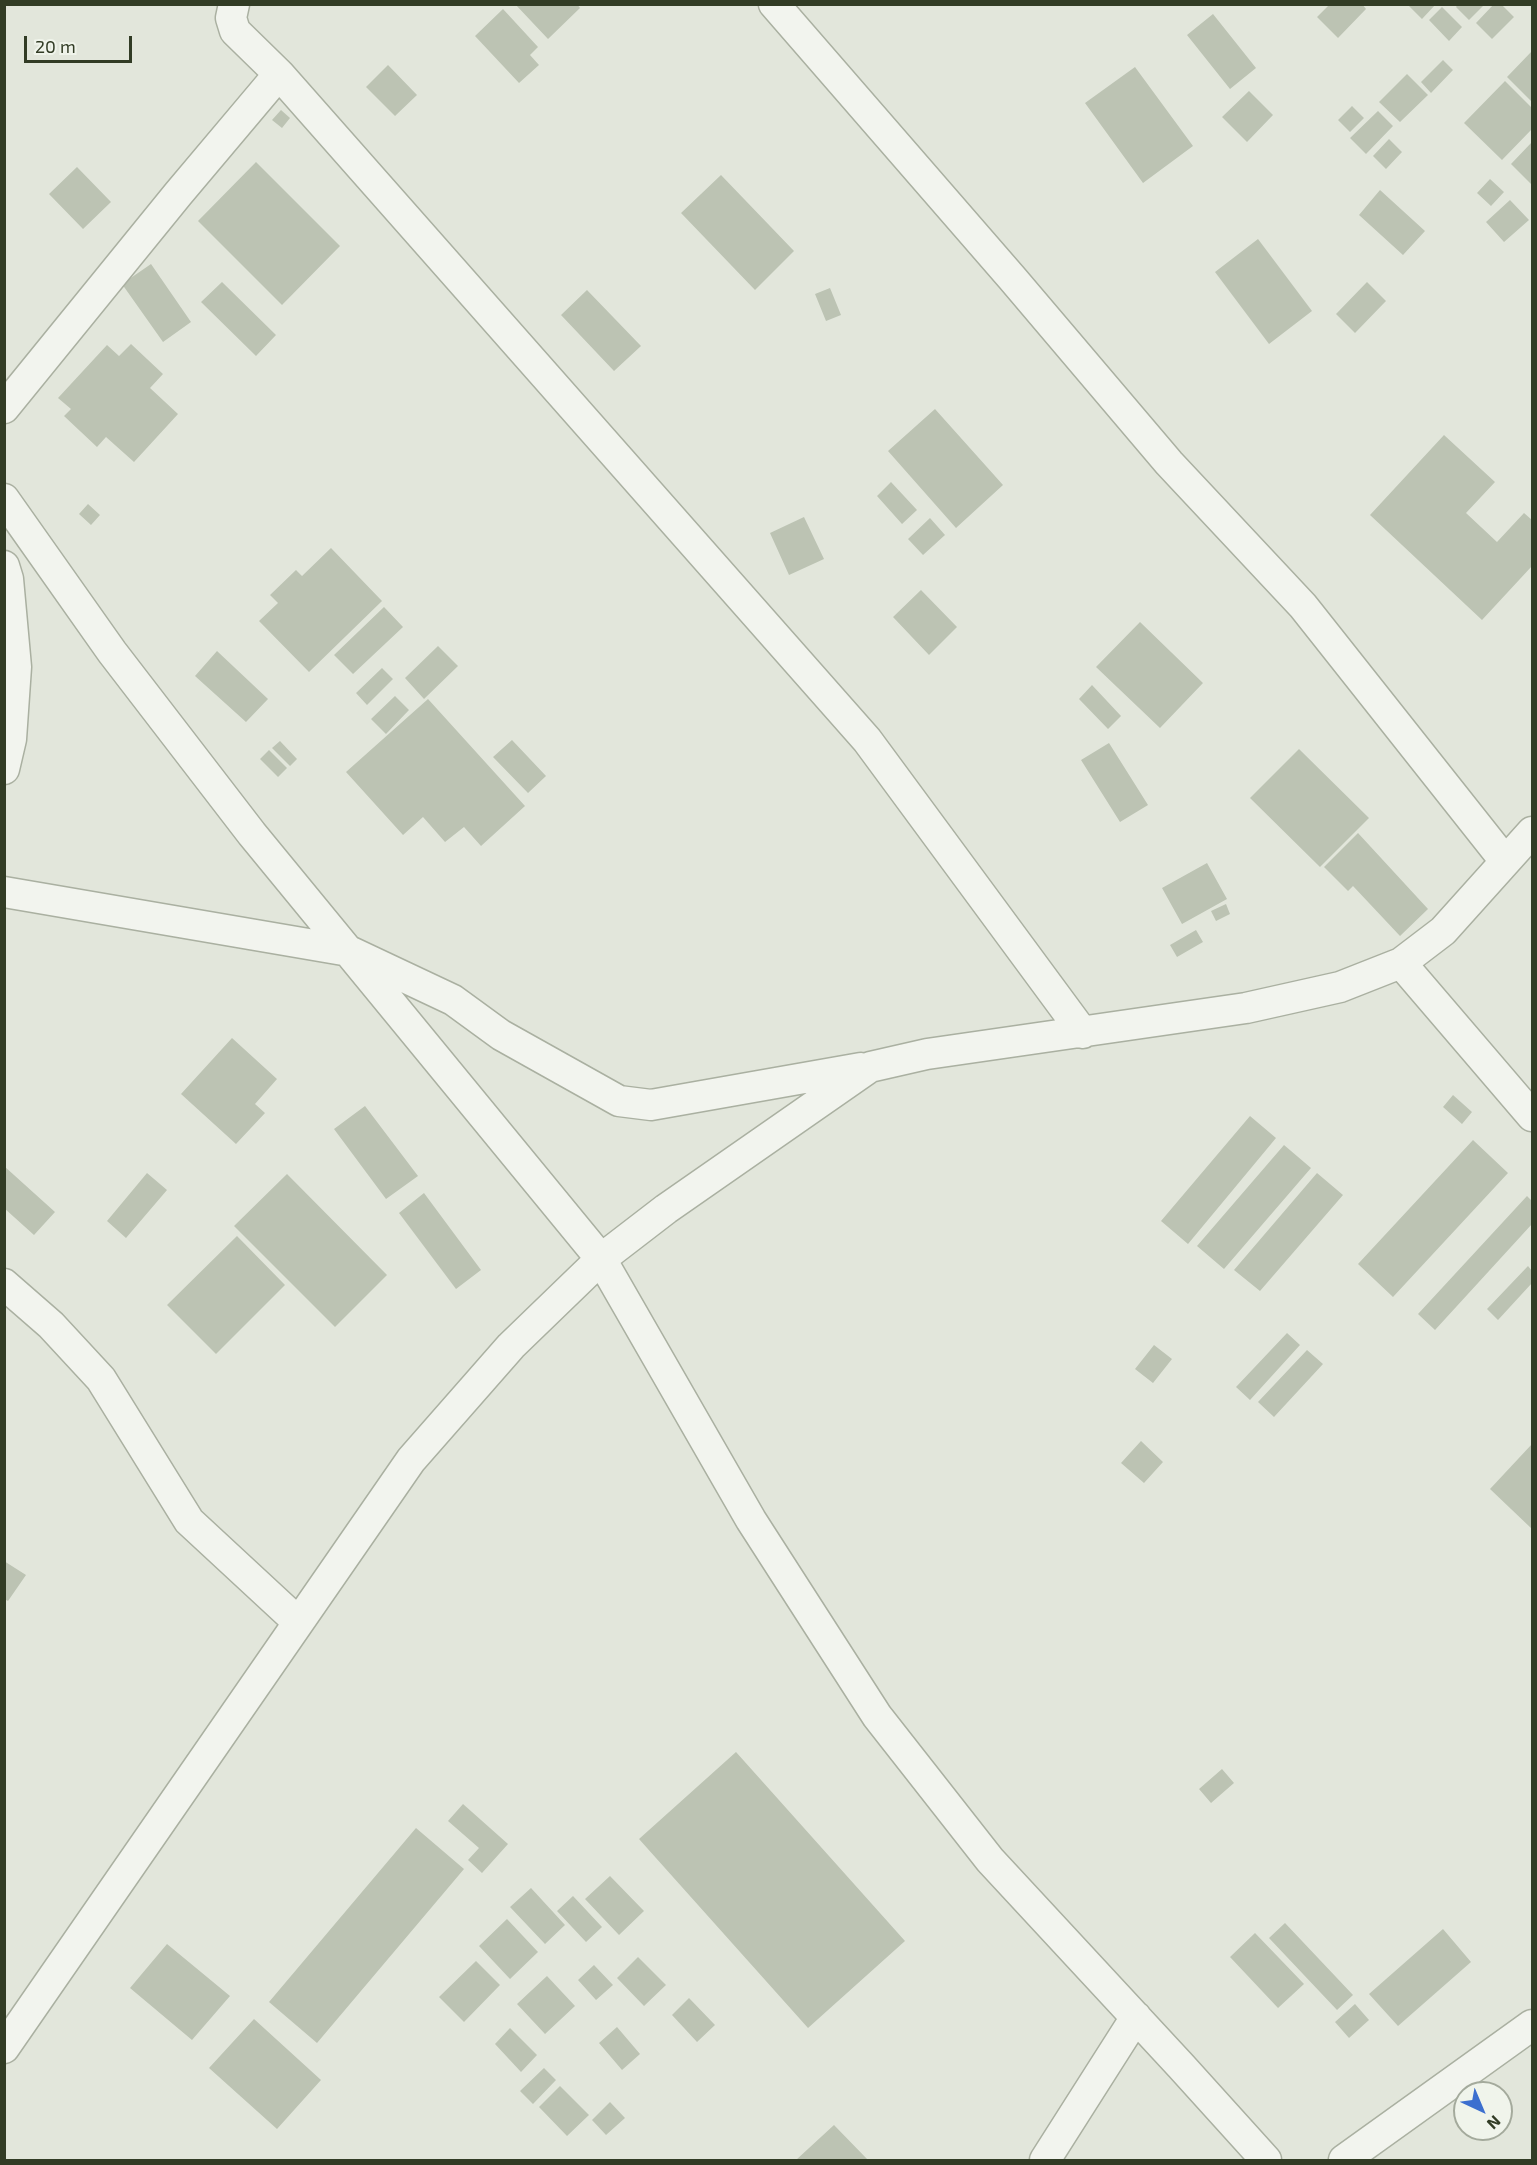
<!DOCTYPE html>
<style>
body{margin:0}
#map{position:relative;width:1537px;height:2165px;overflow:hidden;background:#e2e6db;font-family:"Exo 2",sans-serif}
canvas{display:block}
.frame{position:absolute;inset:0;border:6px solid #323c25;pointer-events:none}
.north{position:absolute;left:1453px;top:2081px;width:60px;height:60px;box-sizing:border-box;background:#f0f4eb;border:2px solid #a4aa9c;border-radius:50%;rotate:136deg;font-size:16px;font-weight:700;line-height:24px;text-align:center;color:#323c25}
.north::after{content:'';display:block;margin:auto;width:21px;height:27px;background:#3c6fcf;clip-path:polygon(50% 0,100% 100%,50% 72%,0 100%)}
.scale{position:absolute;left:24px;top:36px;width:108px;height:27px;box-sizing:border-box;border:3px solid #323c25;border-top:0;padding-left:8px;font-size:18px;line-height:21px;white-space:nowrap;color:#323c25;-webkit-text-stroke:4px #f0f4eb;paint-order:stroke}
</style>
<div id="map">
<canvas width="1537" height="2165"></canvas>
<div class="frame"></div>
<div class="north">N</div>
<div class="scale">20 m</div>
</div>
<script>
const context = document.querySelector('canvas').getContext('2d');
context.lineJoin = 'round';
function fill(path, color) { context.fillStyle = color; context.fill(path, 'evenodd'); }
function stroke(path, color, width, dash) { context.strokeStyle = color; context.lineWidth = width; context.lineCap = dash ? 'butt' : 'round'; context.setLineDash(dash || []); context.stroke(path); }
fill(new Path2D(`
 M515 4H577L580 8 548 39Z
 M1330 4H1362L1366 9 1338 38 1317 17Z
 M1407 4H1436L1422 19Z
 M1458 4H1485L1469 20 1456 7Z
 M1494 4H1501L1514 17 1492 39 1476 23Z
 M1442 7 1462 27 1449 41 1429 20Z
 M503 9 538 47 530 55 539 65 519 83 475 36Z
 M1213 14 1256 68 1230 89 1187 35Z
 M1532 51V102L1507 77Z
 M1443 60 1453 70 1431 93 1421 82Z
 M388 65 417 95 395 116 366 87Z
 M1135 67 1193 146 1143 183 1085 103Z
 M1407 74 1428 95 1400 122 1379 102Z
 M1505 81 1532 108V129L1502 160 1464 123Z
 M1249 91 1273 115 1247 142 1222 117Z
 M1352 106 1364 118 1350 132 1338 120Z
 M281 110 290 118 282 128 272 120Z
 M1378 111 1393 126 1366 154 1350 138Z
 M1389 139 1402 152 1386 169 1373 156Z
 M1532 142V185L1511 164Z
 M256 162 340 246 282 305 198 221Z
 M77 167 111 202 83 229 49 194Z
 M721 175 794 251 755 290 681 213Z
 M1490 179 1504 192 1491 206 1477 193Z
 M1380 190 1425 231 1403 255 1359 215Z
 M1510 200 1529 220 1504 242 1486 222Z
 M1258 239 1312 311 1269 344 1215 272Z
 M151 264 191 322 163 342 122 284Z
 M222 282 276 335 256 356 201 302Z
 M1367 282 1386 301 1355 333 1336 314Z
 M830 288 841 315 826 321 815 294Z
 M587 290 641 346 614 371 561 315Z
 M131 344 163 374 150 388 178 414 134 462 106 437 97 447 64 416 71 409 58 398 107 345 119 356Z
 M935 409 1003 485 956 528 888 451Z
 M1444 435 1495 482 1466 513 1497 542 1524 513 1532 520V566L1482 620 1370 515Z
 M891 482 917 510 902 524 877 496Z
 M88 504 100 515 91 525 79 514Z
 M804 517 824 559 789 575 770 533Z
 M930 518 945 535 923 555 908 539Z
 M331 548 382 601 309 672 259 621 278 603 270 595 296 570 302 576Z
 M921 590 957 627 929 655 893 617Z
 M384 607 403 627 353 674 334 655Z
 M1140 622 1203 683 1160 728 1096 667Z
 M438 646 458 666 424 699 405 678Z
 M217 651 268 699 246 722 195 676Z
 M382 668 393 679 367 705 356 693Z
 M1092 685 1121 716 1108 729 1079 699Z
 M395 696 409 710 386 734 371 719Z
 M428 699 525 806 481 846 464 827 445 842 423 817 403 835 346 772Z
 M512 740 546 776 528 793 493 757Z
 M280 741 297 759 290 766 272 748Z
 M1109 743 1148 805 1120 822 1081 760Z
 M1299 749 1369 818 1320 867 1250 798Z
 M269 750 287 768 278 777 260 759Z
 M1358 833 1428 909 1400 936 1353 886 1348 891 1324 867Z
 M1207 863 1227 899 1182 924 1162 888Z
 M1226 904 1230 914 1216 921 1211 911Z
 M1196 930 1203 942 1177 957 1170 945Z
 M232 1038 277 1079 255 1104 265 1113 236 1144 181 1094Z
 M1453 1095 1472 1112 1462 1124 1443 1107Z
 M365 1106 418 1176 386 1199 334 1129Z
 M1250 1116 1276 1138 1188 1244 1161 1221Z
 M1473 1140 1508 1173 1393 1297 1358 1264Z
 M1284 1145 1311 1168 1224 1269 1197 1246Z
 M4 1166 55 1212 34 1235 4 1208Z
 M147 1173 167 1190 126 1238 107 1221Z
 M1317 1173 1343 1195 1260 1291 1234 1270Z
 M287 1174 387 1275 335 1327 234 1226Z
 M424 1193 481 1270 456 1289 399 1213Z
 M1527 1196 1532 1201V1224L1435 1330 1418 1314Z
 M237 1236 285 1285 216 1354 167 1305Z
 M1528 1266 1532 1271V1283L1498 1320 1487 1309Z
 M1287 1333 1300 1345 1250 1400 1236 1387Z
 M1154 1345 1172 1359 1153 1383 1135 1369Z
 M1307 1350 1323 1364 1274 1417 1258 1402Z
 M1141 1441 1163 1462 1144 1483 1121 1463Z
 M1532 1444V1529L1490 1489Z
 M4 1561 26 1575 8 1601 4 1599Z
 M736 1752 905 1941 808 2028 639 1839Z
 M1222 1769 1234 1783 1211 1803 1199 1789Z
 M463 1804 508 1844 482 1873 468 1860 479 1848 448 1821Z
 M416 1828 464 1869 317 2043 269 2002Z
 M610 1876 644 1911 619 1935 585 1899Z
 M531 1888 565 1925 545 1944 510 1907Z
 M573 1896 602 1927 586 1942 557 1911Z
 M507 1919 538 1952 510 1979 479 1946Z
 M1285 1923 1353 1995 1337 2010 1269 1938Z
 M1443 1929 1471 1962 1398 2026 1369 1994Z
 M1255 1933 1304 1984 1278 2008 1230 1957Z
 M167 1944 230 1996 192 2040 130 1988Z
 M638 1957 666 1985 644 2006 617 1978Z
 M476 1961 500 1985 464 2022 439 1997Z
 M594 1965 613 1985 596 2000 578 1980Z
 M547 1976 575 2006 545 2034 517 2004Z
 M689 1998 715 2025 697 2042 672 2015Z
 M1355 2004 1369 2020 1349 2038 1335 2022Z
 M254 2019 321 2080 277 2129 209 2068Z
 M617 2027 640 2054 622 2070 599 2043Z
 M510 2028 537 2055 521 2072 495 2044Z
 M544 2068 556 2080 533 2104 520 2091Z
 M560 2086 589 2115 567 2136 539 2107Z
 M610 2102 625 2118 606 2135 592 2120Z
 M834 2125 868 2160H796Z`), '#bcc3b3');
const street = new Path2D(`
 M774 4 1012 278 1169 463 1303 606 1505 861
 M279 74 867 740 1083 1033
 M4 408 178 194 279 74 235 31 231 18 234 4
 M4 499 112 652 252 834 601 1259 751 1520 877 1716 990 1860 1181 2066 1266 2160
 M4 566 8 579 16 667 11 739 4 769
 M4 892 349 951 453 1000 501 1035 619 1101 651 1105 861 1068
 M1401 963 1532 1116
 M4 1284 51 1325 101 1379 189 1521 298 1622
 M4 2048 411 1460 511 1346 601 1259 666 1209 870 1067 927 1054 1246 1008 1340 987 1401 963 1443 931 1532 832
 M1045 2160 1136 2017
 M1344 2160 1532 2025`);
stroke(street, '#aab0a1', 33);
stroke(street, '#f2f4ee', 30);
</script>
